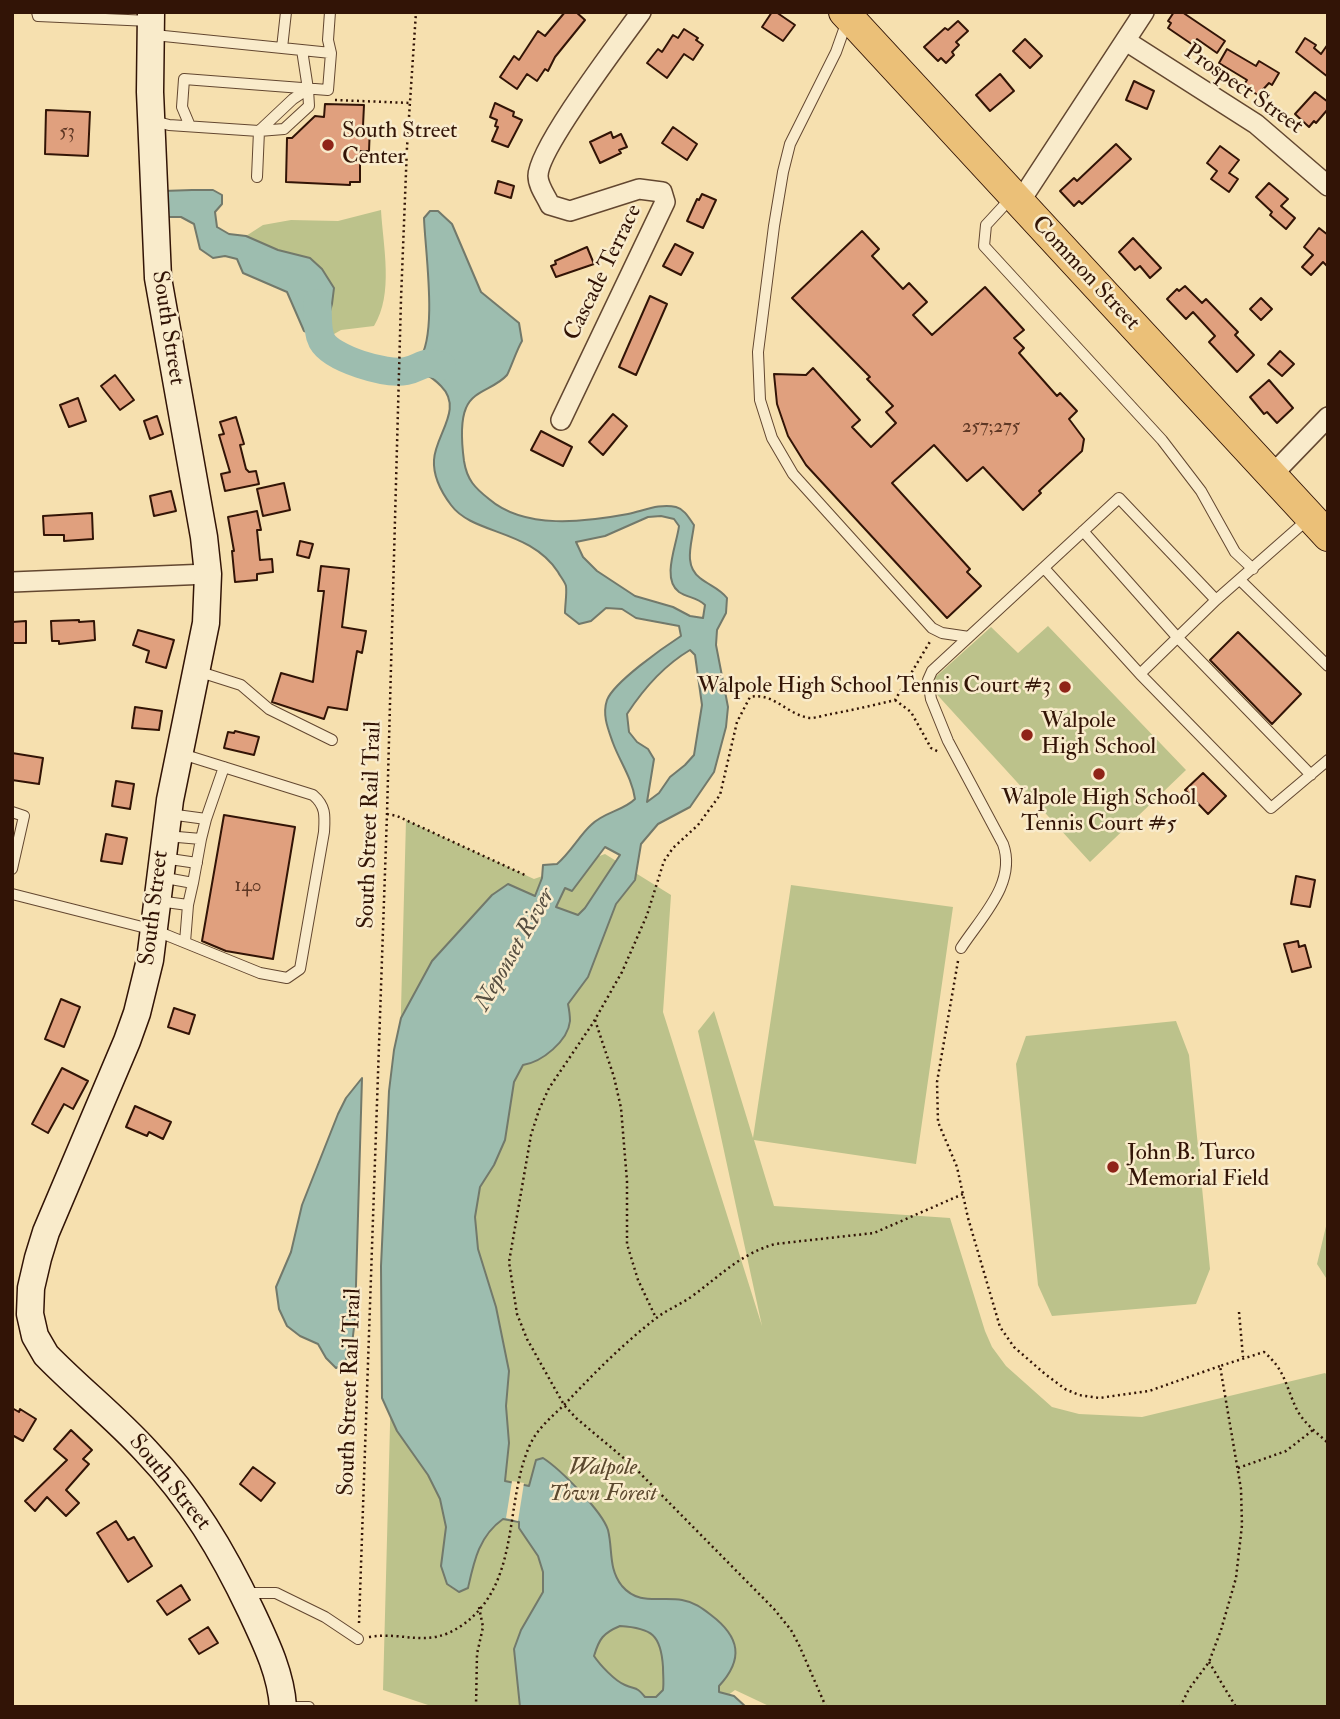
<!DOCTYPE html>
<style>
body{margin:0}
#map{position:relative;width:1340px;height:1719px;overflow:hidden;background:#f6e0af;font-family:"IM FELL Double Pica",serif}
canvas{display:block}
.frame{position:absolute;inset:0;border:14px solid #321406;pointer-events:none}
</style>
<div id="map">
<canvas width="1340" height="1719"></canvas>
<div class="frame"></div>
</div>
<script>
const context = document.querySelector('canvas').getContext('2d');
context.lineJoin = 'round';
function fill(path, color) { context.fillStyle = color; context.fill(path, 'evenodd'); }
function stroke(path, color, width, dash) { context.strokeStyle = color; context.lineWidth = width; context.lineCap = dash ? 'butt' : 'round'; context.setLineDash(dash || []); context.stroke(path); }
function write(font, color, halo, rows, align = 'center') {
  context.font = font + ' "IM FELL Double Pica",serif'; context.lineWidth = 5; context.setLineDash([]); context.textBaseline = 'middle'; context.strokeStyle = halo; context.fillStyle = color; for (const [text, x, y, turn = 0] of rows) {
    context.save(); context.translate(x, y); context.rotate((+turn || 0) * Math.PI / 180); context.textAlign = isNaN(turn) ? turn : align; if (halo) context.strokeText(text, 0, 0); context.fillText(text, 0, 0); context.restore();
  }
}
fill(new Path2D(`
 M381 210C383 246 394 294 374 326L341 330 322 341 327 325 294 254 278 250 246 236 263 225 291 220 338 221Z
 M1048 626 1186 770 1090 862 931 688V681L991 627 1018 653Z
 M406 820 534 879 605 854 671 895 663 1012 762 1326 698 1031 714 1011 753 1138 791 885 953 907 916 1164 754 1140 774 1206 950 1218 985 1331 992 1347 1006 1366 1052 1407 1079 1414 1142 1417 1325 1373 1328 1376V1707H771L735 1690 712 1707H434L383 1690Z
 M1176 1021 1189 1055 1210 1269 1196 1304 1052 1316 1038 1285 1016 1064 1026 1036Z
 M1328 1218V1281L1317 1264Z`), '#bcc28b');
const water = new Path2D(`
 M192 190H213L222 195V204L215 212 217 227 229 234 246 236 278 250 310 258 322 269 334 288 332 304 322 341 304 331 287 292 243 273 237 259 225 256 213 258 200 249 194 224 181 217H166L163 191Z
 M430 211H438L452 224 481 292 519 323 522 341C517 349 510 370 507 375 495 389 473 390 466 408 460 422 462 446 464 461 467 480 475 488 489 499 525 530 585 522 628 514 643 511 660 503 676 507 684 509 689 518 694 525 692 543 683 565 700 578 710 586 719 588 727 598L726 613 717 630 716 645 728 707 726 727 714 772 690 807 658 824 641 844 635 880 616 904 588 977 568 1004C569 1009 570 1015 570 1021 568 1041 542 1062 523 1065L514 1082 505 1140 494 1165 480 1187 475 1217 478 1249 496 1307 509 1371 506 1406 509 1443 505 1481 529 1486 536 1460 543 1458C560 1469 602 1511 608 1530 613 1550 608 1568 622 1586 639 1606 660 1596 682 1600 694 1602 702 1608 711 1615 740 1637 744 1659 719 1686V1692L734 1696 746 1707H520L514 1649 521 1630 543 1592V1572L538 1556 519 1528V1522L503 1519C479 1536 474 1561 468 1588L459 1592 447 1584 441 1566 446 1527 440 1499 428 1475 397 1431 382 1398 381 1266 389 1091 394 1050 401 1018 432 961 492 895 508 884 535 896 542 878 543 865 557 864C571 852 579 836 591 825 604 812 623 811 635 799 632 778 620 762 613 743 608 729 602 715 607 700 614 682 664 647 681 636L679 626 636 618 622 609 606 608 591 621 579 624 565 613C565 605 567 594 566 586 565 582 560 576 558 572 530 529 473 535 451 505 442 493 433 476 434 460 435 435 464 409 441 386 437 382 433 378 428 376 422 373 415 377 408 375V364L419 360C438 335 425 250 424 218ZM661 516 674 519 679 526C677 544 661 579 679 592 688 598 697 597 705 605L703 618 690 616 673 607 635 596 597 571 583 557 576 542 605 536 648 517ZM690 650 695 655 702 705 694 755 685 765 670 777 659 793 647 802 654 759 648 749 637 742 629 732 627 714C644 688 663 666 690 650ZM605 847 620 855 585 908 578 915 556 907 565 888 572 891ZM620 1626C652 1628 661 1635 663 1667 663 1675 664 1682 663 1690L656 1697H645C636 1686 636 1690 625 1685 615 1681 600 1665 594 1656 599 1639 603 1633 620 1626Z
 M362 1078 355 1319 352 1344 344 1364 336 1368 326 1358 318 1344 300 1336 287 1326 279 1309 276 1287 291 1252 302 1205 338 1114 346 1098Z`);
fill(water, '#9dbdaf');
stroke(water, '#72796b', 2);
fill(new Path2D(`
 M512 1481 524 1483 518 1521 506 1518Z`), '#f6e0af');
stroke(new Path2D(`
 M317 303C319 315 316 329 322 341 332 359 386 375 406 371 422 368 423 359 442 366`), '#9dbdaf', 28);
const building = new Path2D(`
 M565 12H576L585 20 555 57 548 71 545 69 537 81 527 74 517 89 500 77 514 56 519 60 538 31 545 36Z
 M772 12H776L795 25 783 41 762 27Z
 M1174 12H1182L1225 41 1217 53 1197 39 1193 45 1168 28 1171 23 1168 21Z
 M958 21 968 31 956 42 959 45 952 52 954 55 946 63 941 58 938 61 924 47 945 28 948 30Z
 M684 29 698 38 696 40 703 45 693 60 684 54 667 78 647 63 658 49 662 52 673 35 678 38Z
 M1305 38 1316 45 1314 48 1321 54 1328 44V77L1296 52Z
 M1025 39 1042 56 1030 68 1013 51Z
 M1227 49 1256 66 1259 61 1279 73 1272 85 1269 83 1258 95 1243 86 1247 80 1219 63Z
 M1000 74 1014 91 990 111 976 95Z
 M1134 81 1154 91 1147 109 1126 100Z
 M1315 92 1328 102V109L1316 123 1314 121 1309 127 1295 114Z
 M495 103 514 112 513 116 522 120 508 147 492 141 498 127 495 126 497 120 490 117Z
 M325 104 364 105 363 126H370L369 151H360V182H350V185L286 182 287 138H292L315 116 324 117Z
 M46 110 90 112 88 156 45 154Z
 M673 127 697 144 687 160 662 143Z
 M611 132 613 138 621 134 627 147 619 150 621 153 600 163 590 142Z
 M1116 144 1131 159 1082 204 1079 201 1074 206 1060 191 1074 178 1077 181Z
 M1220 146 1239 160 1229 173 1238 179 1229 192 1211 179 1217 171 1207 163Z
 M498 181 514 186 511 198 495 193Z
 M1269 183 1288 199 1281 206 1295 218 1286 229 1270 215 1272 212 1256 197Z
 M702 194 716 200 703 228 687 221 697 199 699 200Z
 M1319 228 1328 235V267L1323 262 1311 275 1302 267 1313 255 1304 247Z
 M862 231 879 249 872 256 903 289 909 283 927 302 913 315 932 335 985 287 1024 330 1014 338 1024 348 1019 353 1057 396 1060 393 1077 411 1069 419 1084 439 1082 451 1039 491 1041 493 1023 510 983 467 967 481 934 445 892 483 970 569 967 572 981 586 947 618 806 465 788 436 777 404 774 374 806 375 813 368 860 420 852 427 871 447 896 423 886 412 893 406 867 379 870 377 792 298Z
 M1133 238 1161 268 1150 278 1140 266 1135 270 1119 252Z
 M675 244 693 253 681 275 663 266Z
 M587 247 594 264 556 277 551 266 556 264 555 261Z
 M1185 286 1202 303 1206 299 1238 332 1235 335 1254 355 1237 372 1209 342 1215 336 1193 312 1186 319 1167 299 1177 289 1179 291Z
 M650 296 667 304 636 375 619 367Z
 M1261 298 1272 309 1261 320 1250 309Z
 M1280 351 1294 364 1282 376 1268 364Z
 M115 375 134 400 120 410 101 386Z
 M1269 380 1293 408 1277 423 1267 412 1264 414 1250 397Z
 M78 398 86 421 69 427 60 405Z
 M613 414 627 426 603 455 589 442Z
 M157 416 163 434 150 439 144 421Z
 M236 417 244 444 240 445 246 469 249 472 256 471 259 484 225 491 221 474 230 472 219 435 224 434 220 422Z
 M541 431 572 447 563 466 531 450Z
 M284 483 290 510 263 516 257 489Z
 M171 491 176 511 154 516 150 496Z
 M257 511 261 530H257L260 560 272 559 273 572 257 574V580L235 582 232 551H234L228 517Z
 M92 513 93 539 64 541V535H44L43 516Z
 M300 541 313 544 309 558 297 555Z
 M321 566 349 569 342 627 366 631 362 653 357 651 347 710 328 707 324 719 272 702 281 673 313 682 324 591H318Z
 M79 620V622L94 621 95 640 59 644V641H52L51 621Z
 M26 621V643H12V622Z
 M138 630 174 640 166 668 146 662 149 651 133 645Z
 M1238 632 1301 694 1272 724 1210 660Z
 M135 707 162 711 159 730 132 728Z
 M235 731 259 737 254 755 224 748 228 732 234 733Z
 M12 753 43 758 39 784 12 780Z
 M1203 773 1226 796 1208 814 1185 790Z
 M116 781 134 784 130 809 112 806Z
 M224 815 295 827 273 959 226 951 202 941Z
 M106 834 127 838 122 864 101 861Z
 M1296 876 1315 880 1310 907 1291 904Z
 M1298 941 1299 947 1305 945 1311 967 1292 972 1284 944Z
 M61 999 80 1007 64 1047 45 1039Z
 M174 1008 195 1015 189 1034 168 1027Z
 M62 1068 88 1081 73 1109 64 1104 48 1133 32 1124Z
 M135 1106 171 1122 163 1139 149 1132 147 1136 126 1127Z
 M12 1408 19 1412 20 1409 36 1419 23 1441 12 1435Z
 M71 1430 92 1450 83 1459 89 1464 66 1490 79 1503 66 1516 47 1497 35 1511 25 1501 67 1460 54 1449Z
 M253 1467 275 1483 261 1501 240 1484Z
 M116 1521 128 1540 134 1537 152 1566 128 1582 97 1533Z
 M181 1585 190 1600 167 1615 157 1601Z
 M208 1627 218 1643 199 1654 189 1639Z`);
fill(building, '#e0a07e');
stroke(building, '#321406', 2);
const lane = new Path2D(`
 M37 12 38 16 150 21
 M847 21 836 52 790 144 783 172 774 226 758 352 760 400 772 438 793 474 932 628 942 633 969 637
 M154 35 282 48 286 12
 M282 48 331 53
 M154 121 169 125 259 131 293 99 308 89 302 50
 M190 126 182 107 184 79 328 90 331 53 328 40 330 12
 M257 177 259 131 284 129 309 106 308 89
 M1010 199 986 225 984 246 1162 440 1201 491 1235 552 1253 569
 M1083 531 1177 637 1311 775
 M1044 568 1140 674 1271 808 1328 760
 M1240 580 1328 666
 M197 671 241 685 269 709 332 740
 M1140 674 1216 600 1307 520
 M12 812 24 816 12 869
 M206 819 224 767
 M166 836 201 839 206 819 169 814
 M163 858 197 863
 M160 877 193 883 201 839
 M12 894 154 930 260 973 287 978 300 969 324 832C325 816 326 806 313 795L182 754
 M158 901 188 905 193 883
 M185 942 188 905
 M961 948C981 917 1017 883 1003 844L948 741 931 699 928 680 932 671 1119 498 1216 600
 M245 1593H276L325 1617 358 1639
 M288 1707H309`);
const street = new Path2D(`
 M1126 41 1256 124 1328 186
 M1019 203 1144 12
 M561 420 665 202 662 192 639 189 570 211 550 205C546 196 538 186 538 176 538 148 621 40 641 12
 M1272 475 1328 417
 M12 582 208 574`);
const secondary = new Path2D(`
 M151 12 150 92 158 278 204 537 208 574 206 623 170 800 150 960 137 1013 127 1041 46 1232 38 1258 31 1288 30 1314 35 1336 46 1355C78 1388 115 1417 146 1451 191 1498 223 1552 251 1611 265 1641 281 1673 283 1707`);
const primary = new Path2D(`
 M844 12 1328 536`);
stroke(lane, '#634730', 12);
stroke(street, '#634730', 22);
stroke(secondary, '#321406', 29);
stroke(primary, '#321406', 32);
stroke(new Path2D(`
 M335 100 411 103
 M895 700 911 712 931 748 939 752
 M387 814 397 816 527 876
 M958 961 937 1082 938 1122 957 1167 968 1218 1000 1327 1014 1347 1045 1374 1065 1389 1079 1395 1099 1398 1149 1391 1220 1366
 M595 1020 614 1077 621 1108 627 1181V1244L638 1280 656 1318
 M1239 1312 1243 1357
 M1238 1468 1286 1451 1313 1430
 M359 1623 387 814 401 299 407 147 416 12
 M369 1637C405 1631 427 1649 461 1626 521 1585 504 1505 529 1447 537 1428 552 1417 566 1403 595 1372 625 1342 659 1316 669 1309 681 1304 691 1297 720 1276 740 1254 775 1244L874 1233 963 1194
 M1209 1662 1236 1707
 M476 1707 477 1654 483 1627 479 1607
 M826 1707 799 1645 791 1630 774 1609 632 1465 576 1418 564 1405 527 1339 517 1314 509 1262 531 1135 539 1110 549 1088 593 1023 622 972 647 915 664 861 673 848 698 825 720 795 737 722 750 697C774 692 787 715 810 718 816 718 825 715 831 714 853 710 874 705 895 700L931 640
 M1180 1707 1189 1689 1209 1662 1221 1630 1236 1578 1242 1525 1241 1489 1220 1366 1264 1352C1286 1371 1285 1385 1297 1410 1304 1423 1317 1433 1328 1443`), '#321406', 2.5, [2, 3.5]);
stroke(lane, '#f9ebcb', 10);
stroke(street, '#f9ebcb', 19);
stroke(secondary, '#f9ebcb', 26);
stroke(primary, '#ebc078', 30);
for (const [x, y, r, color] of [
 [328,145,7,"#8f2418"],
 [1065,687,7,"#8f2418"],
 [1027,735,7,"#8f2418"],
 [1099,774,7,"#8f2418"],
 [1113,1167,7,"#8f2418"]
]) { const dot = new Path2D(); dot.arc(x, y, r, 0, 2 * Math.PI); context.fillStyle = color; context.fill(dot); stroke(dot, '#f9ebcb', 2.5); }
write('19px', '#5e3724', null, [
 ["53",67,133],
 ["257;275",991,428],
 ["140",248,887]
]);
write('23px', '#321406', '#f9ebcb', [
 ["Prospect Street",1243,90,35],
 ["Cascade Terrace",604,273,-64],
 ["Common Street",1085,274,47],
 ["South Street",167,328,81],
 ["South Street Rail Trail",371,825,-88],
 ["South Street",155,908,-83],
 ["South Street Rail Trail",351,1392,-88],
 ["South Street",169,1483,51]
]);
write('23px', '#321406', '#f9ebcb', [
 ["South Street",342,132],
 ["Center",342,158],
 ["Walpole High School Tennis Court #3",1051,687,"right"],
 ["Walpole",1041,722],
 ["High School",1041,748],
 ["Walpole High School",1099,799,"center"],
 ["Tennis Court #5",1099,825,"center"],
 ["John B. Turco",1127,1154],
 ["Memorial Field",1127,1180]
], 'left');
write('italic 23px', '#5b482e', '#f9ebcb', [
 ["Walpole",603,1469],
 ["Town Forest",603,1495]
]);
write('italic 24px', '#574f41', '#f9ebcb', [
 ["Neponset River",516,950,-60]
]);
</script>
